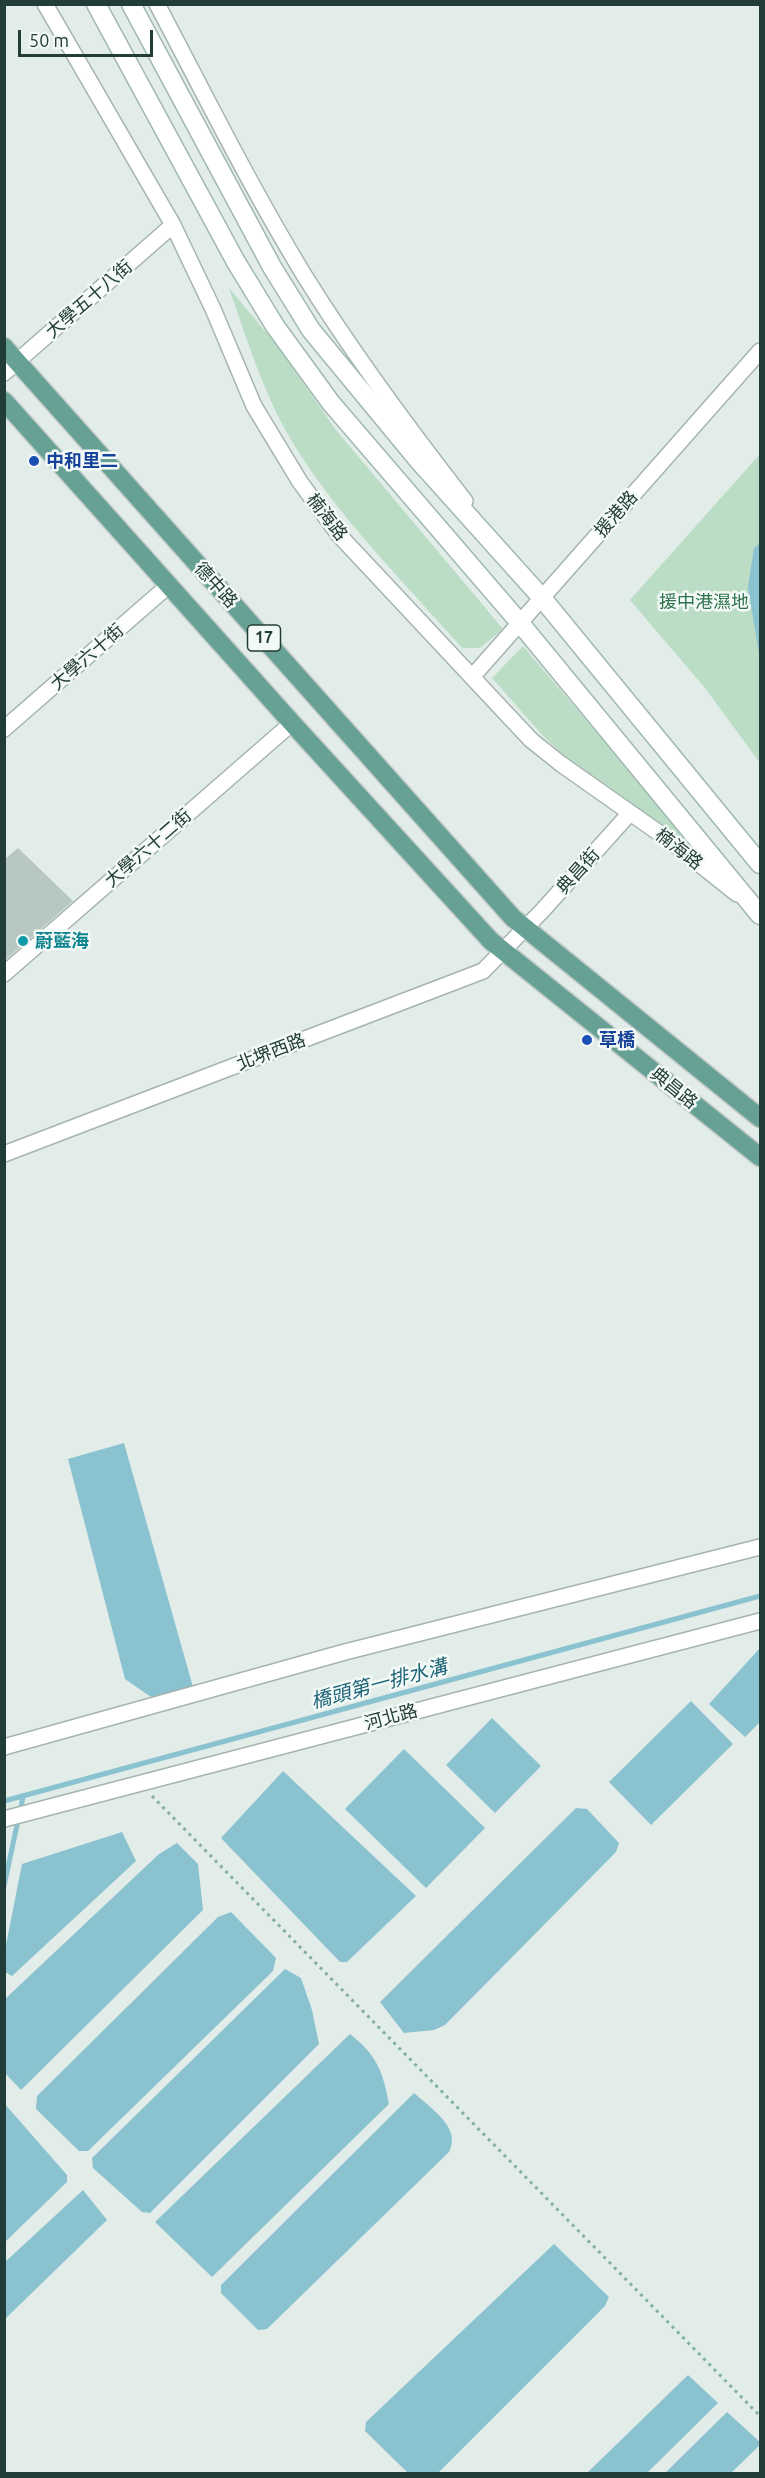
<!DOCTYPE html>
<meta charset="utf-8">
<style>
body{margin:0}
#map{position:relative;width:765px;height:2478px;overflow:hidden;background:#e2ece8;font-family:Ubuntu,sans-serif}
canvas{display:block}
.frame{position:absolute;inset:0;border:6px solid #223d37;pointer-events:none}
.scale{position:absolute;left:18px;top:30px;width:135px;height:27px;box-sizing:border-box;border:3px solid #223d37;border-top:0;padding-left:8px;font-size:18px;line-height:21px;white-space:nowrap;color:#223d37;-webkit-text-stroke:4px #f3f9f6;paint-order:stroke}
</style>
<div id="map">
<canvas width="765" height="2478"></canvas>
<div class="frame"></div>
<div class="scale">50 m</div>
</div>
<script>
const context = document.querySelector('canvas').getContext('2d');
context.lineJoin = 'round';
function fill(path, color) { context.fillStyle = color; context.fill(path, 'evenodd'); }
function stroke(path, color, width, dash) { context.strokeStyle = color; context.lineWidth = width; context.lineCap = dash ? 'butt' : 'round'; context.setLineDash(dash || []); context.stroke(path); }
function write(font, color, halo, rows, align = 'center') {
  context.font = font + ' Ubuntu,"Noto Sans TC",sans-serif'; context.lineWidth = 5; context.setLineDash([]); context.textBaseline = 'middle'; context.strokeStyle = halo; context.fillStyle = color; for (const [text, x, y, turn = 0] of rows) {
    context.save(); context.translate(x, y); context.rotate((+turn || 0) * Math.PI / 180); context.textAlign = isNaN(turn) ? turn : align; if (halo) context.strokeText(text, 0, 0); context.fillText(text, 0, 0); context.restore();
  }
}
fill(new Path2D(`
 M229 288 275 343 336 430 503 629 480 648H462C405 583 342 521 296 448 265 399 248 342 229 288Z
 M760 454V763L705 688 630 600Z
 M523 646 686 838V843L567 758 544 737 492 678Z`), '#bbddc6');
fill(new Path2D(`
 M760 543V660L748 587 754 548Z
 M124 1443 193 1687 154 1699 125 1679 68 1459Z
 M760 1648V1722L745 1737 709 1704Z
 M691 1701 733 1744 651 1825 609 1782Z
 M492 1718 541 1766 495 1813 446 1765Z
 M404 1749 485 1828 426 1888 345 1809Z
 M283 1771 416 1896 347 1962H340L221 1838Z
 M576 1808 587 1809 619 1843 616 1852 445 2025 434 2030 404 2033 380 2002Z
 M122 1832 136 1861 12 1976 5 1972V1950L22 1864Z
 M177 1843 198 1864 203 1910 21 2090 5 2073V1999L159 1854Z
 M231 1912 276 1958 273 1971 88 2151H79L36 2109 37 2096 218 1917Z
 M285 1969 301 1978 312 2010 319 2044 150 2213 142 2212 93 2168 92 2158Z
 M350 2034C377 2055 383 2072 389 2104L212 2277 155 2222Z
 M414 2093C430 2108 462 2127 449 2152L267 2329 258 2330 221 2293V2285Z
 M4 2103 67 2175V2182L5 2242Z
 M83 2190 107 2220 5 2319V2262Z
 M554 2244 609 2297 605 2306 438 2473H408L365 2431 366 2422Z
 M688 2375 718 2403 647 2473H587Z
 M727 2412 760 2442V2445L731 2473H665Z`), '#8bc2d0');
stroke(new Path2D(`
 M4 1801 760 1596
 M4 1886 23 1797`), '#8bc2d0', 5);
fill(new Path2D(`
 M18 848 73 901 4 961V860Z`), '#b7c7c1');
const street = new Path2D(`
 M45 4 173 225 213 309 254 406 300 482 339 535 531 740 561 764 669 840 737 894
 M157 4C205 95 251 188 304 275 353 354 408 428 465 501
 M4 373 173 225
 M472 677 760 351
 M4 729 169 585
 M4 974 292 723
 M4 1154 483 971 542 911 630 813
 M4 1747 345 1652 760 1547
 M4 1819 760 1621`);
const secondary = new Path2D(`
 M96 4 236 262 275 326 331 403 520 623 760 915
 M131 4 272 267 311 330 419 461 542 598 760 864`);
const primary = new Path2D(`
 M4 347 513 918 760 1118
 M4 401 292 723 491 941 760 1157`);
stroke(street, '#a5b4af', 18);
stroke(secondary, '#a1b8b1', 21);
stroke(primary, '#c1c9c7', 21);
stroke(new Path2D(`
 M152 1796 760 2416`), '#83afa4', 3, [3, 4.5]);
stroke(street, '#fff', 15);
stroke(secondary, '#fff', 18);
stroke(primary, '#67a195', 18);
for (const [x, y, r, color] of [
 [34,461,6,"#1a4fb4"],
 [23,941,6,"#0f9aa8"],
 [587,1040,6,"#1a4fb4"]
]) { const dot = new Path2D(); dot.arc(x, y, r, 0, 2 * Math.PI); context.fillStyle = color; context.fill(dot); stroke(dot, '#f3f9f6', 2); }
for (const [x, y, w] of [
 [264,638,33]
]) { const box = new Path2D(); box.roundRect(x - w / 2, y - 13, w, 26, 4.5); context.fillStyle = '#f3f9f6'; context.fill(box); stroke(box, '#223d37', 1.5); }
write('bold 16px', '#223d37', null, [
 ["17",264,638]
]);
write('18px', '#223d37', '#f3f9f6', [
 ["大學五十八街",89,299,-41],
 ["援港路",616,514,-49],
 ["楠海路",327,517,52],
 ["德中路",216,585,48],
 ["大學六十街",87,657,-41],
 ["大學六十二街",148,848,-41],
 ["楠海路",679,849,38],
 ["典昌街",578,871,-48],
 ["北堺西路",271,1052,-21],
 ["典昌路",674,1088,39],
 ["河北路",391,1717,-15]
]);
write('bold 18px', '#164399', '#f3f9f6', [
 ["中和里二",46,461],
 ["草橋",599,1040]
], 'left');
write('18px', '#2d734c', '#f3f9f6', [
 ["援中港濕地",704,602]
]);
write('bold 18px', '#0d838f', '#f3f9f6', [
 ["蔚藍海",35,941]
], 'left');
write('italic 20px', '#1d6478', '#f3f9f6', [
 ["橋頭第一排水溝",379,1684,-15]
]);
</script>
